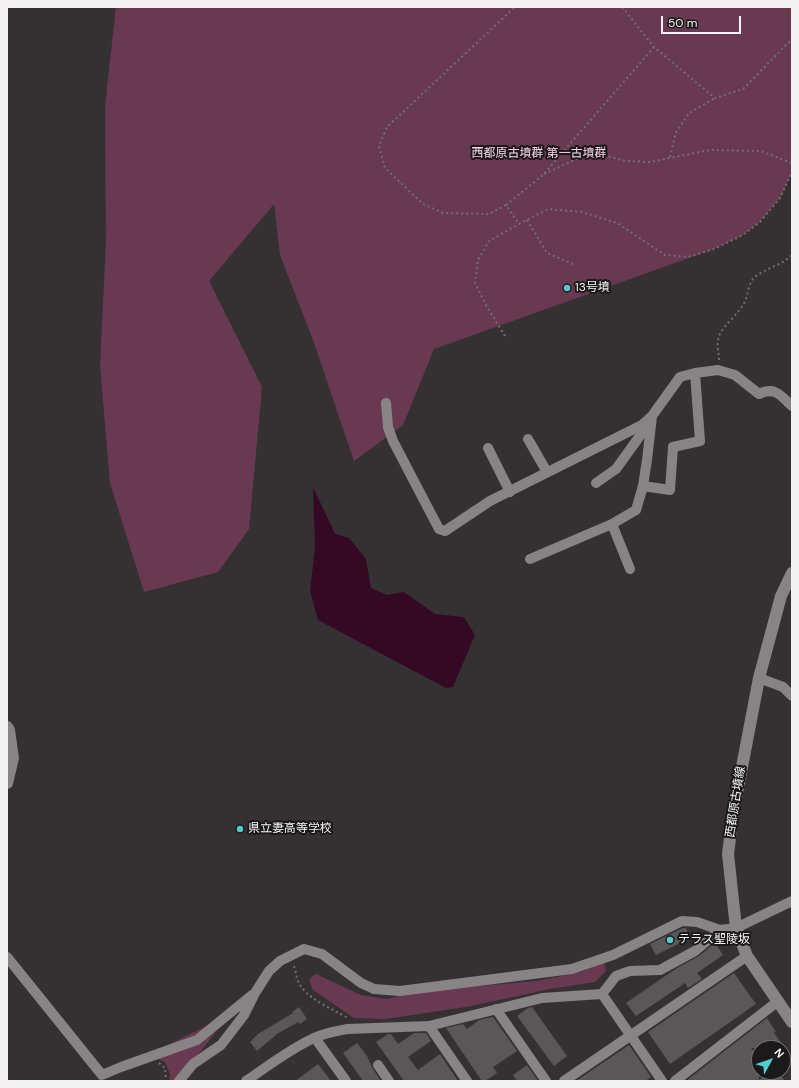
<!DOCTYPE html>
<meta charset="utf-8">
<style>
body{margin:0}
#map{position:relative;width:799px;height:1088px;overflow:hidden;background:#353133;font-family:"DM Sans",sans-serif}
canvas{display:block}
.frame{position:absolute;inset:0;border:8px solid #f4f2f3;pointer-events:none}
.north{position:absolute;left:751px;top:1040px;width:40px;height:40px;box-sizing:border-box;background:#1b191a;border:1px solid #727071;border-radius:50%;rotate:50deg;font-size:11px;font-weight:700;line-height:16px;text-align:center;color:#f4f2f3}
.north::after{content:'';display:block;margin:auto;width:14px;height:18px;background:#51ccd1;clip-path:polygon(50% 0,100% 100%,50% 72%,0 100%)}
.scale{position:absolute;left:661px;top:16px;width:80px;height:18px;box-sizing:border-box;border:2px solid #f4f2f3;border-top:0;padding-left:5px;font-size:12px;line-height:14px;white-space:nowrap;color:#f4f2f3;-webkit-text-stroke:3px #1b191a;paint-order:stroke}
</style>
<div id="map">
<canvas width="799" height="1088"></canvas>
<div class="frame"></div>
<div class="north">N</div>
<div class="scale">50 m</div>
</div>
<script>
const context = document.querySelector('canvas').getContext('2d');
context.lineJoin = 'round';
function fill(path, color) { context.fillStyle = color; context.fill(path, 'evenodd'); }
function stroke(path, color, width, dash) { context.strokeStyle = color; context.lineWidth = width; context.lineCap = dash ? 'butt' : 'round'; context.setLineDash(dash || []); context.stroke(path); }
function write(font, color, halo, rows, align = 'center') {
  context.font = font + ' "DM Sans","Noto Sans JP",sans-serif'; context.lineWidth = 4; context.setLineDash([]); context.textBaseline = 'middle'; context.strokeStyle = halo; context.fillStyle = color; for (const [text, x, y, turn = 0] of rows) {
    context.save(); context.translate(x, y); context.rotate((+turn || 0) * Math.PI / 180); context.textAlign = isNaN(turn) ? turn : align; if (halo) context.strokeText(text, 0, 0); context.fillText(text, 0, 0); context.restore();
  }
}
fill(new Path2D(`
 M116 7H792V172L780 198 760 222 743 235 714 249 434 349 403 425 354 461 313 340 280 255 274 204 209 281 262 387 249 529 218 572 144 592 110 483 100 366 106 241 105 107Z
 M604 962 606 971 595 982 550 989 466 1007 385 1019 354 1018 313 990 309 979 316 974 361 995 387 999 422 991 537 981 581 972Z
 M224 1017 213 1036 176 1081H169L170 1074 165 1062 155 1058 146 1056Z`), '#693951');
fill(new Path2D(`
 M313 487 335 534 349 538 366 559 371 588 387 595 404 592 435 614 464 617 475 635 453 687 446 688 318 620 310 591 315 547Z`), '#350923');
fill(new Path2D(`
 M683 928H686L690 938 656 955 650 944Z
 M715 943 723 955 697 973 702 979 688 988 685 983 636 1016 626 1003 677 968 699 956Z
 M734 973 756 1004 670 1064 648 1032Z
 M299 1007 307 1019 300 1024 298 1022 277 1034 257 1051 250 1042 258 1034 293 1013 292 1012Z
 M532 1007 567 1056 554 1066 517 1016 528 1008Z
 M493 1017 517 1051 493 1067 497 1073 485 1081H482L446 1028 463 1024 467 1029 479 1020Z
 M767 1018 776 1032 774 1033 785 1048H751L759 1059V1080L770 1072H778L785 1081H686Z
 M414 1033H426L431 1041 408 1057 418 1070 440 1054 458 1081H404L376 1042 388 1034H391L398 1044Z
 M357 1043 367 1056 373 1069 381 1081H363L343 1053Z
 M629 1045 651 1077 645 1081H576Z
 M318 1064 331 1081H295Z
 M527 1065 538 1081H517L513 1075Z`), '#5b5759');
stroke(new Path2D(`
 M622 7 654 47 715 98 743 89 792 39
 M654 47 543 175 506 205 519 224 548 209 582 212 617 223 665 255 688 257 714 249 743 235 760 222 780 198 792 172
 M670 157 676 132 689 113 715 98
 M544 174 592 152 626 161 650 162 710 150 761 151 792 163
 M506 205 489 214 443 213 423 204 385 168 379 146 387 127 515 7
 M527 220 547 253 573 264
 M505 336 486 305 475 283 478 260 489 241 519 224
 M719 360C719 351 716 346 719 336 722 327 738 314 743 305 749 296 747 284 755 277 766 268 782 265 792 255
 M294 966C296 971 296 976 298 981 304 997 332 1009 346 1017V1020
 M159 1063 165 1068 166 1081`), '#716e6f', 2, [2, 3]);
stroke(new Path2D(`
 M386 403 388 427 393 441 439 529 445 531 490 501 642 425 652 416 680 377 695 373
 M528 439 547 472
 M488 448 510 492
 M596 483 616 469 642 433V425
 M643 486 647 460 652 416
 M612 524 630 569
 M530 559 612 524 636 510 643 486 670 490 673 447 700 441 695 373 718 370 735 375 759 394C775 386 781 396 792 406
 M759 678 783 687 792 696
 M7 957 102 1075 121 1067 197 1040 252 995
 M602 994 616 976 630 971 660 970 695 951 720 930
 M496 1009 546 1081
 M429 1026 467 1081
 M315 1038 346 1081
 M378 1065 389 1081
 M179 1081 193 1064 221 1045 244 1015 255 993 269 971 280 961 304 949 322 954 361 983 374 989 400 991 572 969 613 955 682 921 697 922 720 930 736 928 792 901
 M246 1081C268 1066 290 1049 314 1038 324 1033 336 1031 347 1029L429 1026 542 998 602 994 662 1081
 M564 1081 747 956
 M675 1081 777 1002`), '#888385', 10);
stroke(new Path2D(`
 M7 727 9 730 13 758 7 783`), '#888385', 12);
stroke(new Path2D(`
 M792 573 781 596 759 678 733 814 728 854 736 928 747 956 792 1022`), '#888385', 12);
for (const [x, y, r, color] of [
 [567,288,4,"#51ccd1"],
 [240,829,4,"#51ccd1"],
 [670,940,4,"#51ccd1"]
]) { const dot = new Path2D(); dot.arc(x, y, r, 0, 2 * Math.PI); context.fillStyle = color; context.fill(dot); stroke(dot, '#1b191a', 1.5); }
write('12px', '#f6d4e3', '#1b191a', [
 ["西都原古墳群 第一古墳群",539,154]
]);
write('12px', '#f4f2f3', '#1b191a', [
 ["13号墳",575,288],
 ["県立妻高等学校",248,829],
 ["テラス聖陵坂",678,940]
], 'left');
write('12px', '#f4f2f3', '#1b191a', [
 ["西都原古墳線",736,802,-81]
]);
</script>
